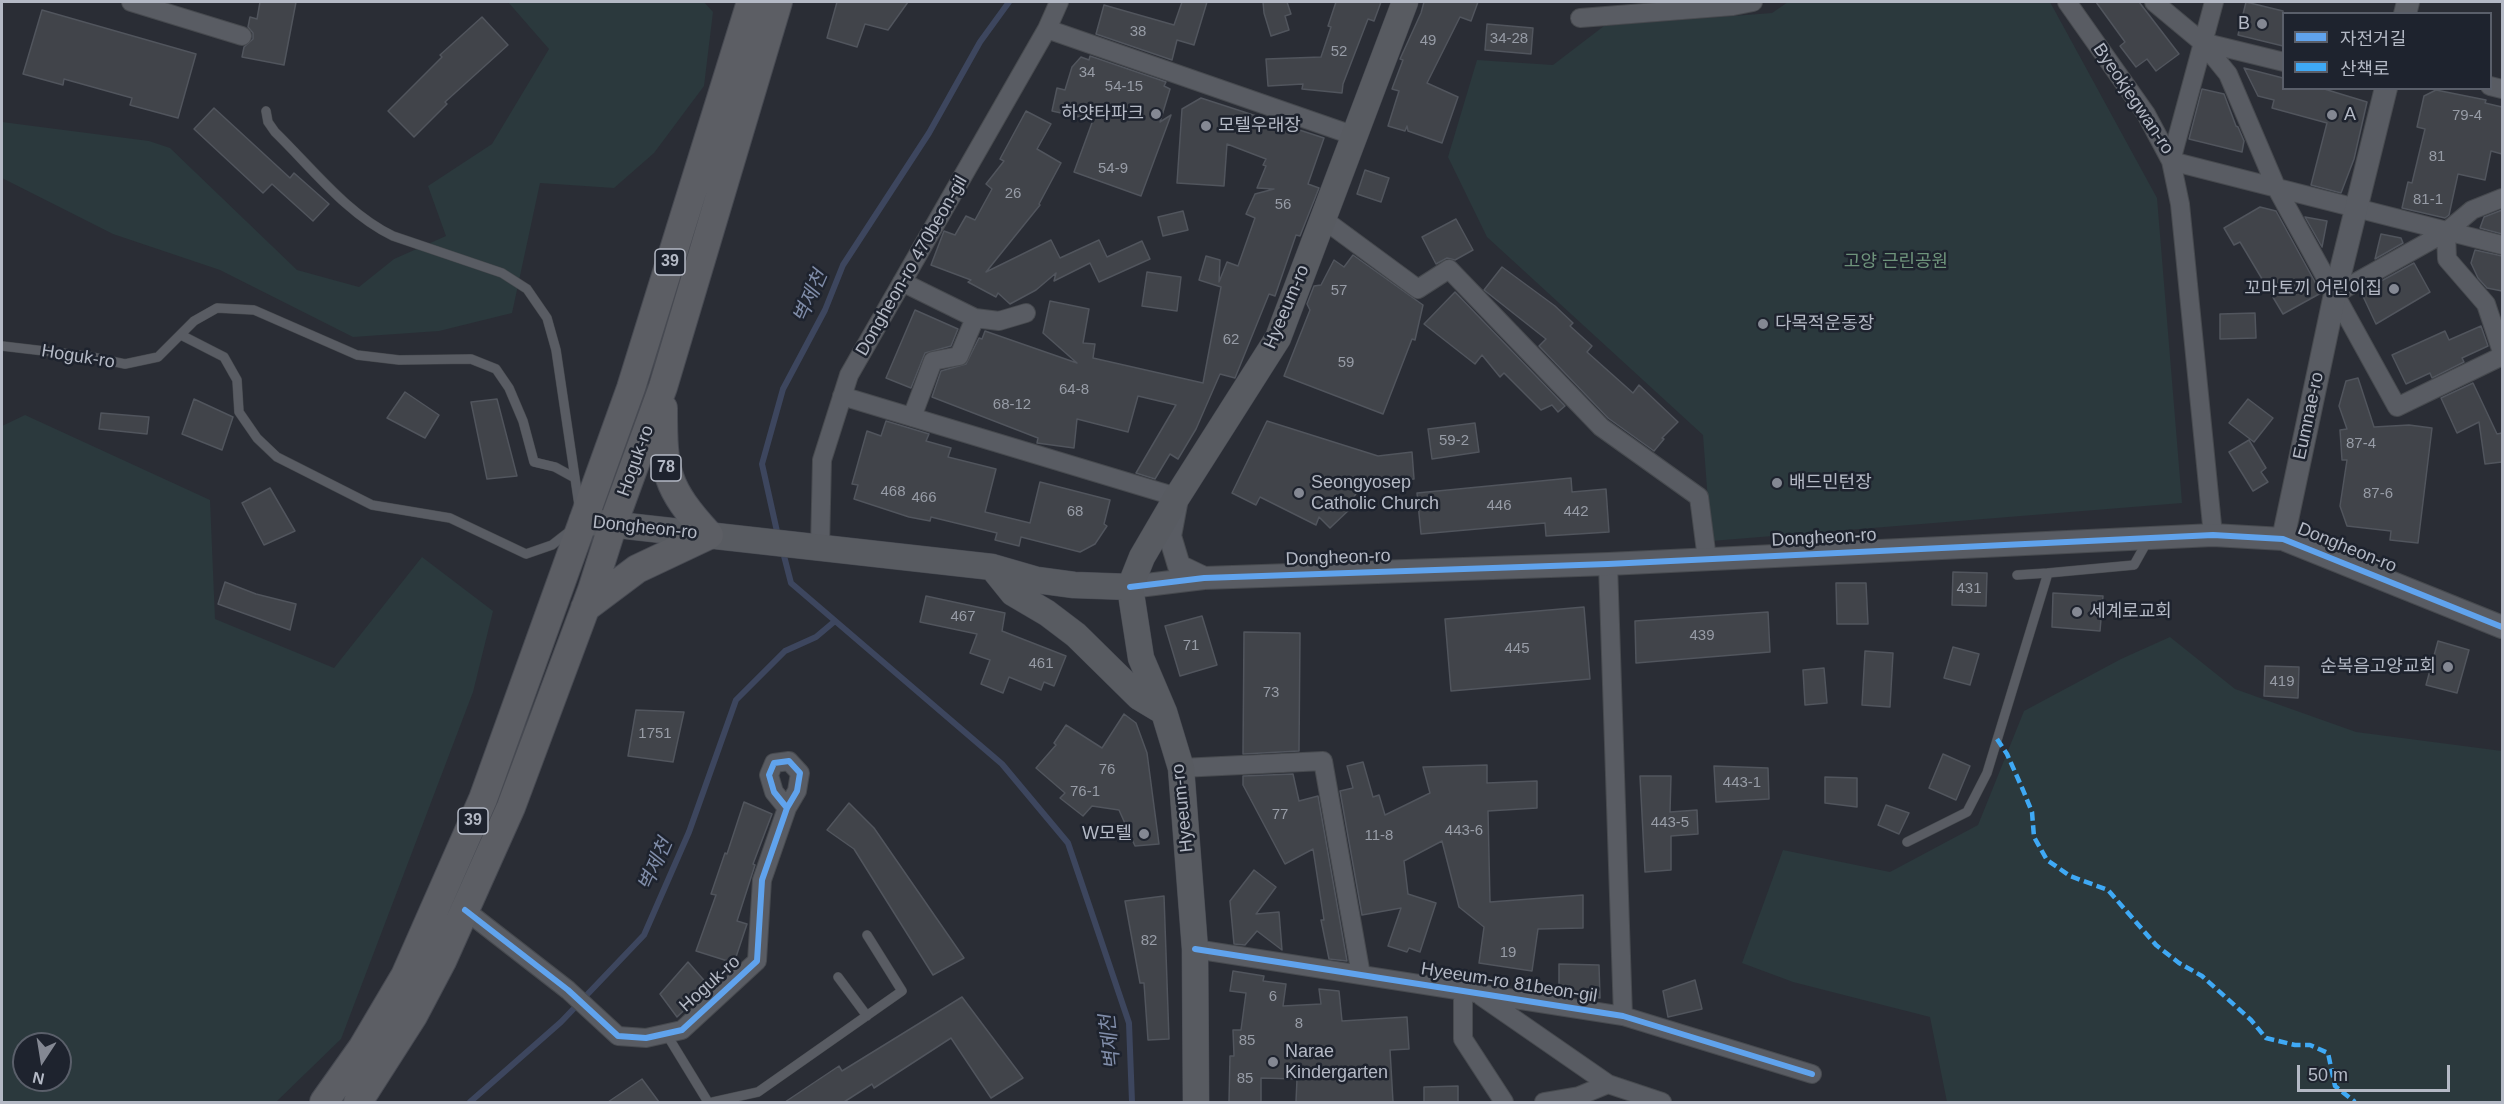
<!DOCTYPE html>
<meta charset="utf-8">
<style>
body{margin:0}
#map{position:relative;width:2504px;height:1104px;overflow:hidden;background:#2a2d35;font-family:Arial,"Noto Sans KR",sans-serif}
canvas{display:block}
.frame{position:absolute;inset:0;border:3px solid #b4b9c5;pointer-events:none}
.legend{position:absolute;left:2282px;top:12px;width:210px;height:78px;box-sizing:border-box;background:#1e232e;border:2px solid #5a5f6a;margin:0;padding:8px 10px;list-style:none;font-size:18px;color:#b4b9c5}
.legend li{display:flex;align-items:center;gap:12px;height:30px}
.legend b{width:30px;border:2px solid #5a5f6a}
.north{position:absolute;left:12px;top:1032px;width:60px;height:60px;box-sizing:border-box;background:#1e232e;border:2px solid #5a5f6a;border-radius:50%;rotate:192deg;font-size:16px;font-weight:700;line-height:24px;text-align:center;color:#b4b9c5}
.north::after{content:'';display:block;margin:auto;width:21px;height:27px;background:#848893;clip-path:polygon(50% 0,100% 100%,50% 72%,0 100%)}
.scale{position:absolute;left:2297px;top:1065px;width:153px;height:27px;box-sizing:border-box;border:3px solid #b4b9c5;border-top:0;padding-left:8px;font-size:18px;line-height:21px;white-space:nowrap;color:#b4b9c5;-webkit-text-stroke:4px #1e232e;paint-order:stroke}
</style>
<div id="map">
<canvas width="2504" height="1104"></canvas>
<div class="frame"></div>
<ul class="legend">
<li><b style="height:8px;background:#60a3ed"></b>자전거길</li>
<li><b style="height:8px;background:#3fa9f5"></b>산책로</li>
</ul>
<div class="north">N</div>
<div class="scale">50 m</div>
</div>
<script>
const context = document.querySelector('canvas').getContext('2d');
context.lineJoin = 'round';
function fill(path, color) { context.fillStyle = color; context.fill(path, 'evenodd'); }
function stroke(path, color, width, dash) { context.strokeStyle = color; context.lineWidth = width; context.lineCap = dash ? 'butt' : 'round'; context.setLineDash(dash || []); context.stroke(path); }
function write(font, color, halo, rows, align = 'center') {
  context.font = font + ' Arial,"Noto Sans KR",sans-serif'; context.lineWidth = 5; context.setLineDash([]); context.textBaseline = 'middle'; context.strokeStyle = halo; context.fillStyle = color; for (const [text, x, y, turn = 0] of rows) {
    context.save(); context.translate(x, y); context.rotate((+turn || 0) * Math.PI / 180); context.textAlign = isNaN(turn) ? turn : align; if (halo) context.strokeText(text, 0, 0); context.fillText(text, 0, 0); context.restore();
  }
}
fill(new Path2D(`
 M508 2H704L713 12 704 86 654 153 614 188 540 183 512 313 439 331 353 337 220 270 113 234 2 178V122L149 141 170 148 297 270 359 287 394 259 446 236 428 186 492 144 549 49Z
 M1788 2H2050L2157 198 2182 503 1711 541 1703 435 1487 237 1448 157 1477 60 1553 65 1604 26 1772 13Z
 M25 415 210 500 215 619 334 668 422 557 493 611 473 692 341 1039 276 1102H2V426ZM24 1044H60V1080H24Z
 M2170 637 2235 689 2356 732 2502 751V1102H1947L1930 1017 1793 982 1742 963 1783 850 1890 872 1978 825 2024 711 2121 659Z`), '#2b393d');
stroke(new Path2D(`
 M778 536 762 464 783 389 825 310 843 265 929 133 980 42 1009 2
 M782 548 791 583 1002 764 1068 843 1129 1023 1132 1102
 M470 1102 561 1022 644 935 689 832 736 700 785 651 816 637 835 621`), '#3d465e', 6);
const building = new Path2D(`
 M260 2H296L284 65 242 57 244 47 253 39V33L248 27 250 17 257 19Z
 M837 2H908L888 30 865 24 857 47 827 38Z
 M1182 2H1207L1194 45 1177 40 1172 60 1096 34 1104 5 1174 25Z
 M1263 2H1287L1291 14 1285 16 1289 30 1271 36 1264 13Z
 M1336 2H1381L1374 21 1368 19 1343 84 1342 93 1302 89 1303 84 1268 86 1266 59 1321 57 1331 27 1328 26Z
 M1424 2H1478L1471 21 1460 17 1427 83 1458 97 1442 143 1408 131 1407 126 1405 131 1388 126 1399 91 1392 89 1403 60 1400 59 1421 13Z
 M2096 2H2139L2179 54 2156 71 2147 59 2136 67 2120 46 2125 42Z
 M2246 2 2283 11V46L2238 35Z
 M42 10 196 54 178 118 130 105 132 98 64 79 63 85 23 74Z
 M482 17 508 45 445 102 447 104 414 137 388 111 442 57 440 55Z
 M1487 24 1533 28 1531 54 1485 50Z
 M1090 56 1166 82 1164 86 1170 89 1160 122 1171 115 1141 196 1074 172 1093 120 1052 111 1057 88 1065 90 1072 67 1081 57 1089 60Z
 M2244 68 2283 78V88H2321L2367 102 2354 159 2341 193 2311 185 2327 123 2272 108 2274 100 2258 96Z
 M2202 89 2224 94 2236 126 2238 127 2244 141 2242 152 2189 139Z
 M2436 90 2486 100 2485 103 2502 107V154L2491 151 2485 180 2458 174 2449 215 2445 218 2402 208 2408 182 2412 183 2425 129 2417 127 2424 96Z
 M1201 98 1324 138 1308 184 1319 188 1300 236 1296 235 1275 296 1269 294 1235 378 1220 374 1196 429 1178 459 1170 454 1155 479 1136 473 1176 405 1138 396 1128 432 1077 419 1074 448 1037 443 1038 438 932 397 941 371 966 364 979 338 982 339 985 331 1077 363 1043 333 1050 301 1089 309 1083 343 1095 344 1093 358 1203 383 1221 287 1199 280 1206 256 1220 260 1219 282 1227 262 1238 266 1255 218 1246 214 1255 194 1274 189 1257 188 1266 166 1263 165 1266 159 1227 144 1224 186 1177 183 1182 109Z
 M214 108 290 178 294 173 329 204 313 221 272 184 263 193 194 129Z
 M1026 111 1051 124 1037 149 1061 163 1039 204 1040 205 986 272 1051 240 1060 258 1099 240 1107 257 1142 241 1150 259 1099 282 1090 263 1054 281 1056 273 1036 290 1010 304 998 293 996 297 968 282 971 280 931 265 944 231 955 235 966 216 975 220 992 189 986 184 1004 161 1000 159Z
 M1365 170 1389 178 1381 202 1357 194Z
 M2260 207 2276 211 2321 293 2283 314 2240 242 2234 245 2224 228Z
 M2502 210V234L2480 228 2484 217Z
 M1183 211 1188 230 1163 236 1158 217Z
 M2305 217 2327 221 2322 247Z
 M1456 219 1473 250 1455 260 1447 258 1436 264 1422 237Z
 M2381 234 2401 238 2403 243 2375 259Z
 M2475 250 2502 256V291L2487 288 2478 278 2471 263Z
 M1353 255 1423 305 1415 340 1412 339 1383 414 1284 376 1310 310 1307 304 1314 286 1321 285 1334 260 1344 267Z
 M2414 263 2430 292 2376 324 2361 292Z
 M1502 267 1555 306 1573 323 1570 326 1592 346 1587 352 1633 393 1639 385 1678 422 1662 438 1664 439 1654 451 1608 418 1539 346 1546 339 1484 290Z
 M1147 272 1181 277 1177 311 1142 306Z
 M1455 292 1565 406 1558 412 1552 405 1541 410 1504 373 1500 377 1482 355 1475 364 1424 324Z
 M915 310 958 329 951 346 925 353 911 388 886 378Z
 M2255 313 2256 338 2220 339V314Z
 M2481 326 2488 346 2462 358 2464 362 2432 378 2430 373 2406 384 2392 355 2445 331 2449 340Z
 M2358 378 2374 427 2409 425 2432 428 2418 543 2390 540 2391 531 2347 526 2340 506 2347 460H2342L2340 430 2347 429 2339 406 2346 381Z
 M2473 383 2497 434 2502 433V462L2485 464 2479 422 2457 433 2441 398Z
 M405 392 439 415 425 438 387 418Z
 M194 399 233 417 222 450 182 434Z
 M497 399 517 476 487 479 471 402Z
 M2248 399 2273 418 2254 442 2229 423Z
 M101 413 149 417 147 434 99 429Z
 M886 421 929 434 926 441 951 448 948 457 996 469 985 512 1030 523 1040 482 1110 500 1104 524 1107 526 1095 544 1080 552 1021 537 1019 546 995 540 997 533 931 517 930 521 909 517 854 499 858 485 852 484 867 431 881 436Z
 M1267 421 1378 456 1412 452 1414 479 1363 484 1348 505 1351 508 1330 528 1319 517 1316 525 1260 497 1256 505 1232 493Z
 M1475 423 1479 452 1432 459 1428 429Z
 M2249 440 2266 468 2261 472 2268 482 2253 491 2229 452Z
 M1571 478 1572 492 1606 489 1609 532 1546 536 1545 523 1421 534 1417 493Z
 M270 488 295 531 264 545 242 503Z
 M1953 572 1987 573 1986 606 1952 605Z
 M225 582 256 594 296 604 290 630 218 604Z
 M1836 583H1866L1868 624H1837Z
 M2053 593 2103 596 2100 631 2052 627Z
 M926 596 1005 613 1002 631 1066 656 1054 686 1044 682 1041 690 1009 677 1003 693 981 684 990 660 970 653 977 634 920 622Z
 M1584 607 1590 679 1451 691 1445 619Z
 M1768 612 1770 652 1636 663 1635 621Z
 M1202 616 1217 665 1180 676 1165 626Z
 M1244 632 1300 633 1299 751 1243 754Z
 M2438 641 2469 650 2457 693 2426 685Z
 M1953 647 1979 654 1970 685 1944 678Z
 M1865 651 1893 653 1890 707 1862 705Z
 M2265 666 2299 667 2298 698 2264 696Z
 M1824 668 1827 703 1805 705 1803 670Z
 M636 710 684 712 673 762 628 756Z
 M1124 714 1136 723 1147 753 1159 844 1135 846 1119 810 1092 806 1083 816 1060 798 1065 793 1036 768 1056 745 1054 743 1066 725 1102 748Z
 M1943 754 1970 766 1956 800 1929 788Z
 M1363 762 1373 797 1379 795 1385 815 1430 793 1423 767 1487 765V783L1537 781V808L1488 811 1490 902 1583 895V928L1538 929 1532 971 1479 963 1484 927 1459 907 1442 841 1404 861 1408 894 1436 903 1420 952 1409 948 1407 952 1388 946 1401 908 1362 915 1340 791 1353 788 1347 766Z
 M1714 766 1768 768 1769 799 1716 802Z
 M1293 774 1299 801 1318 796 1347 961 1329 959 1321 920H1324L1313 849 1285 864 1243 785V776Z
 M1640 776H1671L1670 812 1697 810 1698 834 1671 836V870L1645 872Z
 M1825 777 1857 778V807L1825 803Z
 M744 802 772 814 753 864 755 865 737 921 747 924 734 963 696 951 716 895 711 894 725 853 727 854Z
 M849 803 874 828 964 958 933 975 854 849 827 830Z
 M1886 805 1909 813 1899 834 1878 825Z
 M1254 870 1276 887 1256 914 1279 912 1282 950 1257 931 1245 945 1234 944 1230 901Z
 M1164 896 1169 1039 1148 1040 1144 983H1140L1125 901Z
 M688 962 709 986 677 1017 660 994Z
 M1559 964 1599 965 1600 998 1559 990Z
 M1233 971 1264 976 1263 981 1286 984 1283 1006 1321 1004 1319 989 1339 991 1342 1021 1407 1017 1409 1049 1390 1050 1393 1102H1296L1297 1079 1261 1078V1102H1229L1230 1056H1234L1233 1030H1241L1246 993 1230 991Z
 M1695 980 1702 1009 1668 1017 1663 991Z
 M962 997 1023 1078 991 1098 951 1038 874 1088 872 1084 844 1102H785L839 1066 842 1071Z
 M642 1079 659 1102H608Z
 M1458 1086V1102H1424V1087Z`);
fill(building, '#41444a');
stroke(building, '#51555d', 1.5);
const service = new Path2D(`
 M266 111 268 122 275 132C312 168 347 214 393 236L502 273 527 289 547 318 556 350 575 478
 M181 335 224 357 237 380 239 412 257 438 277 457 372 505 450 518 526 554 552 545 570 531
 M2 346 87 356 125 364 158 357 194 321 217 308 254 310 357 355 399 360 471 359 496 369 509 388 523 421 534 462 555 467 575 478 579 505
 M2017 575 2048 573
 M1907 842 1967 812 1987 773 2048 573 2134 565 2148 540
 M838 977 867 1016
 M667 1035 708 1102
 M713 1102 758 1092 902 991 867 935`);
const minor = new Path2D(`
 M131 2 242 36
 M2067 2 2146 114 2171 161 2180 204 2213 535
 M2154 2 2202 42 2228 74 2277 189 2397 407 2502 356
 M1580 18 1733 6 1753 2
 M1047 29 1355 136
 M2202 42 2284 62
 M2490 86 2502 89
 M2171 161 2502 245
 M2171 161 2214 2
 M1323 219 1418 289 1449 269 1601 427 1699 497 1707 559
 M2446 232 2447 259 2486 304 2502 352
 M902 282 975 318 999 321 1026 313
 M2335 294 2446 232 2472 210 2502 198
 M842 396 1177 497
 M912 417 933 361 959 356 975 318
 M820 548 822 460 849 375 1047 29 1059 2
 M1608 564 1623 1016
 M1181 768 1323 761 1361 975
 M465 910 568 990 618 1036 646 1038 682 1030 757 961 762 880 787 808 797 791 800 773 789 761 774 763 769 775 774 792 787 808
 M1195 949 1623 1016 1812 1074
 M1463 991V1039L1504 1102
 M1481 996 1608 1084
 M1544 1102 1579 1096 1608 1084 1662 1102`);
const tertiary = new Path2D(`
 M2405 14 2408 2
 M1176 504 1170 536 1179 566 1204 578
 M2283 539 2335 294 2386 88
 M1130 587 1204 578 1608 564 2213 535 2283 539 2502 627`);
const secondary = new Path2D(`
 M582 521 992 567 1037 580 1074 585 1130 587
 M992 567 1013 593 1047 613 1076 635 1139 697 1164 712
 M1196 1102 1195 949 1181 768 1164 712 1141 658 1130 587 1142 557 1177 497 1278 338 1405 2`);
const primary = new Path2D(`
 M585 608 637 569 709 535C665 487 663 471 663 408
 M324 1102 363 1047 405 976 483 799 631 388 751 2
 M358 1102 413 1016 442 961 511 807 592 590 613 524 663 387 778 2`);
stroke(service, '#474a4f', 10);
stroke(minor, '#474a4f', 20);
stroke(tertiary, '#474a4f', 24);
stroke(secondary, '#474a52', 27);
stroke(primary, '#474a52', 30);
stroke(service, '#595c63', 9);
stroke(minor, '#595c63', 18);
stroke(tertiary, '#595c63', 22);
stroke(secondary, '#585b61', 26);
stroke(primary, '#5c5e64', 28);
stroke(new Path2D(`
 M1997 739 2007 754 2023 790 2032 812 2034 837 2047 860 2070 876 2108 890 2156 945 2179 963 2202 976 2251 1020 2266 1038 2295 1045H2310L2328 1053 2335 1086 2355 1102`), '#3fa9f5', 4.5, [9, 4.5]);
stroke(new Path2D(`
 M1130 587 1204 578 1608 564 2213 535 2283 539 2502 627
 M465 910 568 990 618 1036 646 1038 682 1030 757 961 762 880 787 808 797 791 800 773 789 761 774 763 769 775 774 792 787 808
 M1195 949 1623 1016 1812 1074`), '#60a3ed', 6);
for (const [x, y, r, color] of [
 [2262,24,6,"#848893"],
 [1156,114,6,"#848893"],
 [2332,115,6,"#848893"],
 [1206,126,6,"#848893"],
 [2394,289,6,"#848893"],
 [1763,324,6,"#848893"],
 [1777,483,6,"#848893"],
 [1299,493,6,"#848893"],
 [2077,612,6,"#848893"],
 [2448,667,6,"#848893"],
 [1144,834,6,"#848893"],
 [1273,1062,6,"#848893"]
]) { const dot = new Path2D(); dot.arc(x, y, r, 0, 2 * Math.PI); context.fillStyle = color; context.fill(dot); stroke(dot, '#1e232e', 2); }
write('15px', '#979ca6', null, [
 ["38",1138,32],
 ["34-28",1509,39],
 ["49",1428,41],
 ["52",1339,52],
 ["34",1087,73],
 ["54-15",1124,87],
 ["79-4",2467,116],
 ["81",2437,157],
 ["54-9",1113,169],
 ["26",1013,194],
 ["81-1",2428,200],
 ["56",1283,205],
 ["57",1339,291],
 ["62",1231,340],
 ["59",1346,363],
 ["64-8",1074,390],
 ["68-12",1012,405],
 ["59-2",1454,441],
 ["87-4",2361,444],
 ["468",893,492],
 ["87-6",2378,494],
 ["466",924,498],
 ["446",1499,506],
 ["68",1075,512],
 ["442",1576,512],
 ["431",1969,589],
 ["467",963,617],
 ["439",1702,636],
 ["71",1191,646],
 ["445",1517,649],
 ["461",1041,664],
 ["419",2282,682],
 ["73",1271,693],
 ["1751",655,734],
 ["76",1107,770],
 ["443-1",1742,783],
 ["76-1",1085,792],
 ["77",1280,815],
 ["443-5",1670,823],
 ["443-6",1464,831],
 ["11-8",1379,836],
 ["82",1149,941],
 ["19",1508,953],
 ["6",1273,997],
 ["8",1299,1024],
 ["85",1247,1041],
 ["85",1245,1079]
]);
for (const [x, y, w] of [
 [670,262,30],
 [666,468,30],
 [473,821,30]
]) { const box = new Path2D(); box.roundRect(x - w / 2, y - 13, w, 26, 4.5); context.fillStyle = '#1e232e'; context.fill(box); stroke(box, '#b4b9c5', 1.5); }
write('bold 16px', '#b4b9c5', null, [
 ["39",670,262],
 ["78",666,468],
 ["39",473,821]
]);
write('18px', '#b4b9c5', '#1e232e', [
 ["B",2250,24,"right"],
 ["하얏타파크",1144,114,"right"],
 ["A",2344,115],
 ["모텔우래장",1218,126],
 ["꼬마토끼 어린이집",2382,289,"right"],
 ["다목적운동장",1775,324],
 ["Seongyosep",1311,483],
 ["Catholic Church",1311,504],
 ["배드민턴장",1789,483],
 ["세계로교회",2089,612],
 ["순복음고양교회",2436,667,"right"],
 ["W모텔",1132,834,"right"],
 ["Narae",1285,1052],
 ["Kindergarten",1285,1073]
], 'left');
write('18px', '#b4b9c5', '#1e232e', [
 ["Byeokjegwan-ro",2133,99,56],
 ["Dongheon-ro 470beon-gil",912,266,-60],
 ["Hyeeum-ro",1287,307,-67],
 ["Hoguk-ro",78,357,9],
 ["Eumnae-ro",2309,416,-78],
 ["Hoguk-ro",636,461,-70],
 ["Dongheon-ro",645,528,6],
 ["Dongheon-ro",1824,538,-3],
 ["Dongheon-ro",2347,548,22],
 ["Dongheon-ro",1338,558,-2],
 ["Hyeeum-ro",1183,808,-96],
 ["Hyeeum-ro 81beon-gil",1509,983,9],
 ["Hoguk-ro",710,984,-42]
]);
write('18px', '#6e937b', '#1e232e', [
 ["고양 근린공원",1896,262]
]);
write('italic 20px', '#808da9', '#1e232e', [
 ["벽제천",811,297,-66],
 ["벽제천",656,865,-66],
 ["벽제천",1111,1042,-96]
]);
</script>
